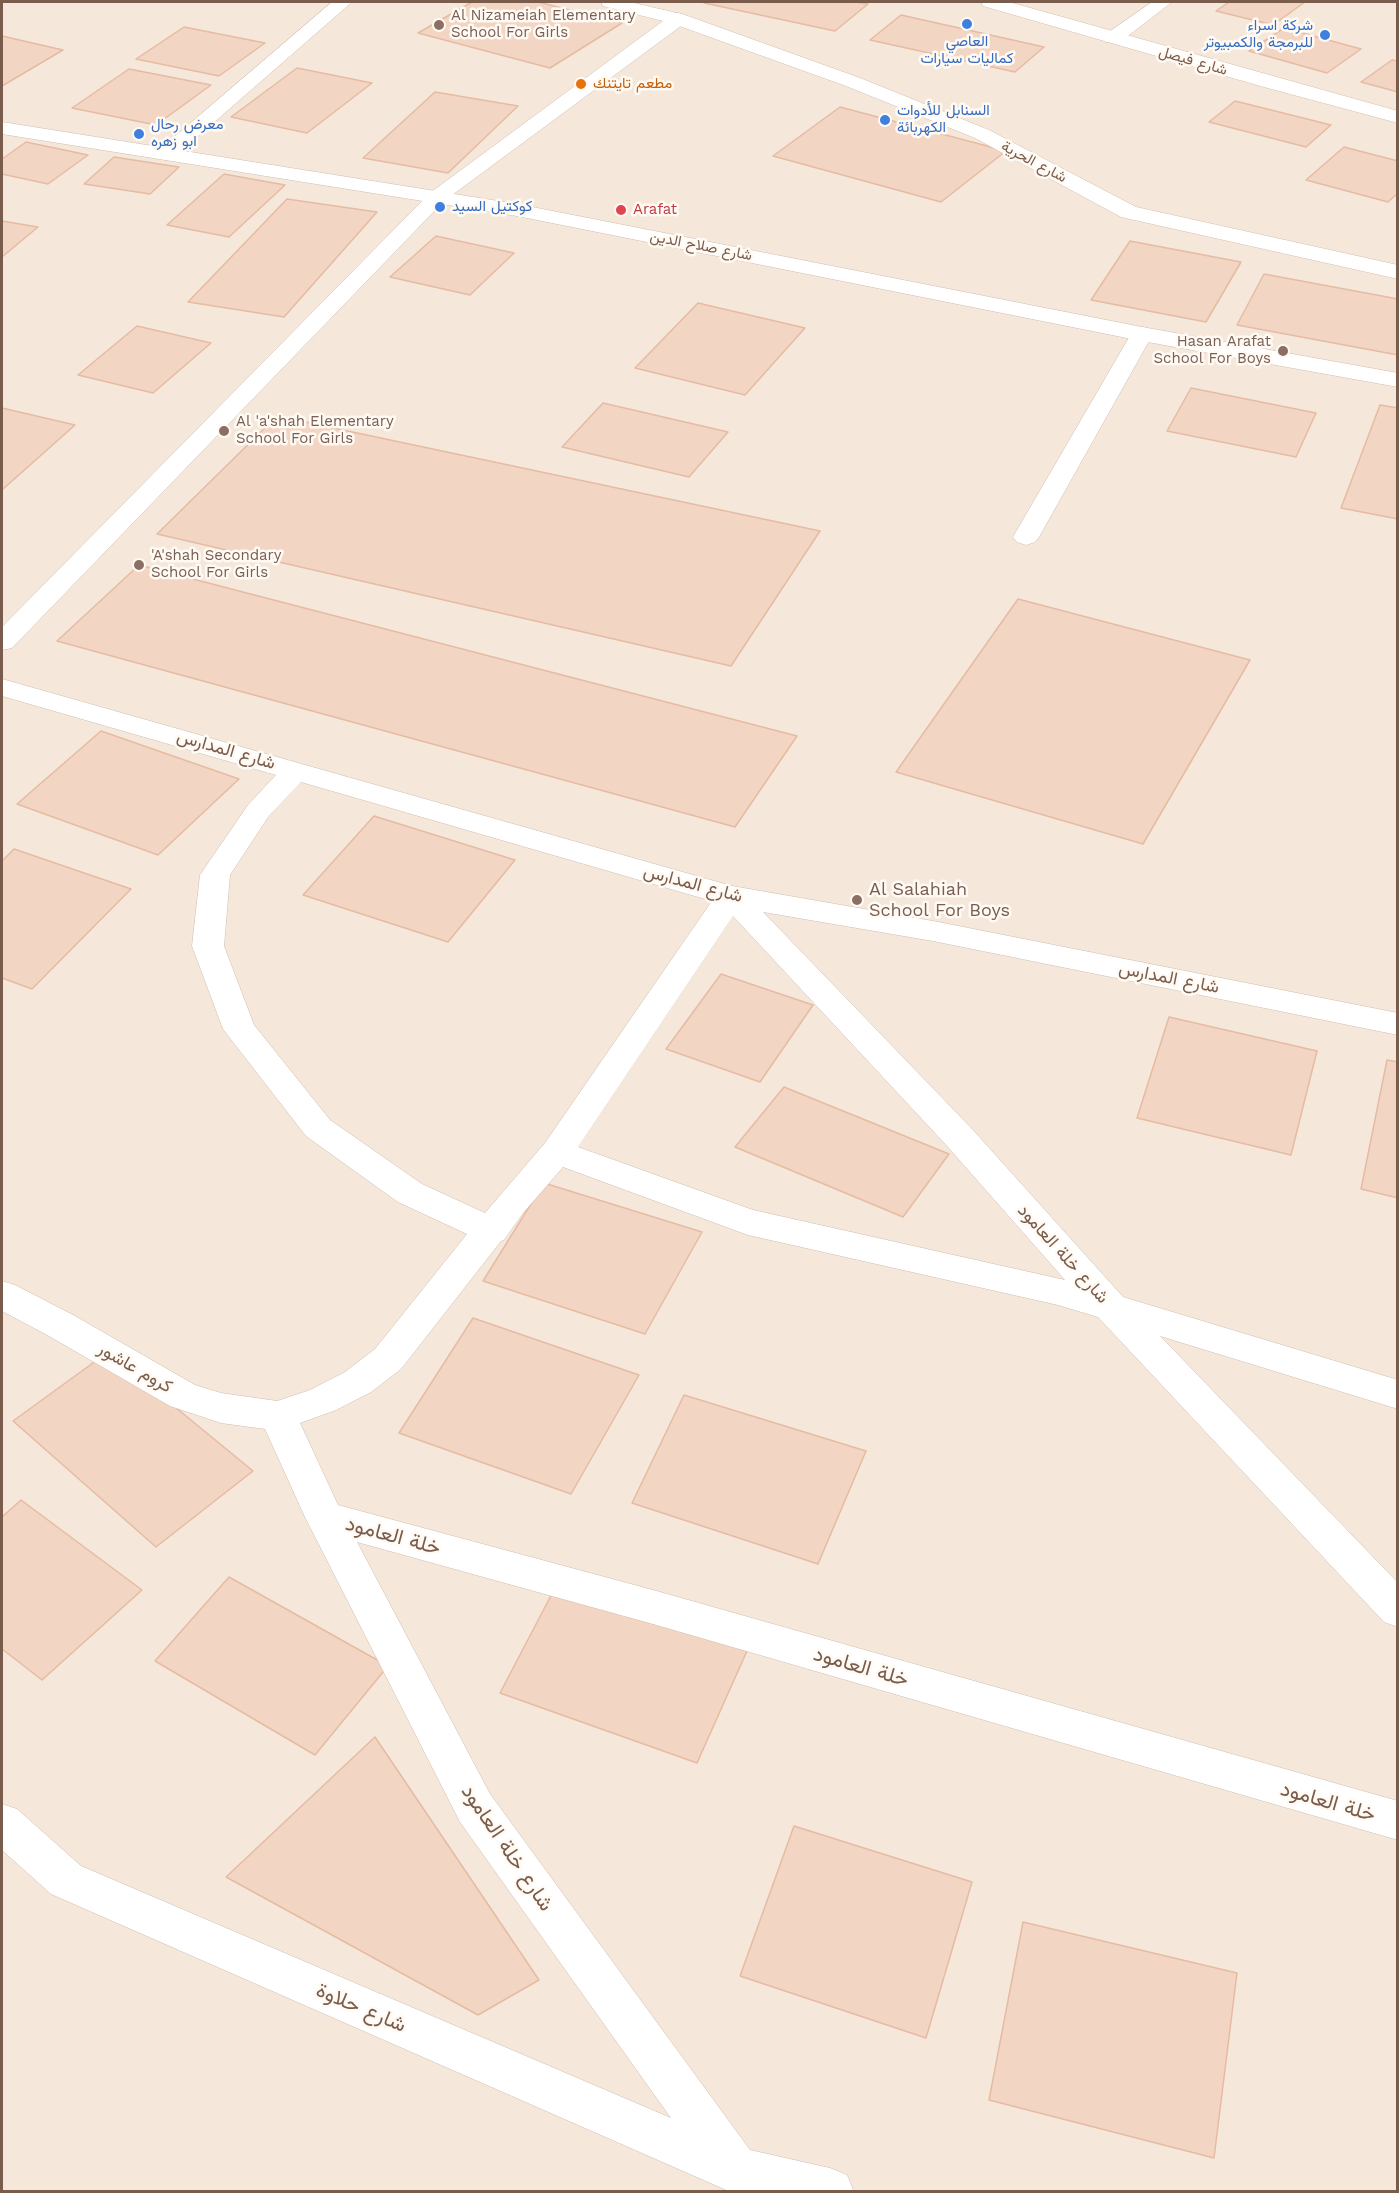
<!DOCTYPE html>
<meta charset="utf-8">
<style>
body{margin:0}
#map{position:relative;width:1399px;height:2193px;overflow:hidden;background:#fdf6ec;font-family:"Work Sans",sans-serif}
canvas{display:block}
.frame{position:absolute;inset:0;border:3px solid #7a5c4d;pointer-events:none}
</style>
<div id="map">
<canvas width="1399" height="2193"></canvas>
<div class="frame"></div>
</div>
<script>
const context = document.querySelector('canvas').getContext('2d');
context.lineJoin = 'round';
function fill(path, color) { context.fillStyle = color; context.fill(path, 'evenodd'); }
function stroke(path, color, width, dash) { context.strokeStyle = color; context.lineWidth = width; context.lineCap = dash ? 'butt' : 'round'; context.setLineDash(dash || []); context.stroke(path); }
function write(font, color, halo, rows, align = 'center') {
  context.font = font + ' "Work Sans",Vazirmatn,sans-serif'; context.lineWidth = 5; context.setLineDash([]); context.textBaseline = 'middle'; context.strokeStyle = halo; context.fillStyle = color; for (const [text, x, y, turn = 0] of rows) {
    context.save(); context.translate(x, y); context.rotate((+turn || 0) * Math.PI / 180); context.textAlign = isNaN(turn) ? turn : align; if (halo) context.strokeText(text, 0, 0); context.fillText(text, 0, 0); context.restore();
  }
}
fill(new Path2D(`
 M2 2H1397V2191H2Z`), '#f5e8da');
const building = new Path2D(`
 M472 2H538L622 23 550 68 418 33Z
 M706 2H855L868 4 835 31 704 3Z
 M1229 2H1305L1273 25 1216 11Z
 M901 15 1044 47 1015 72 870 40Z
 M184 27 265 43 219 76 136 59Z
 M1284 28 1361 49 1327 73 1249 51Z
 M2 36 63 50 2 86Z
 M1392 60 1398 61V92L1361 82Z
 M297 68 372 83 307 133 231 117Z
 M129 69 211 85 156 125 72 108Z
 M435 92 518 106 448 173 363 158Z
 M1235 101 1331 125 1306 147 1209 122Z
 M840 107 1006 151 941 202 773 156Z
 M26 142 88 155 48 184 2 174V159Z
 M1344 147 1398 161V193L1388 202 1306 180Z
 M114 157 179 167 150 194 84 184Z
 M224 174 285 185 229 237 167 225Z
 M287 199 377 212 284 317 188 302Z
 M2 221 38 227 2 257Z
 M436 236 514 253 470 295 390 277Z
 M1130 241 1241 262 1206 322 1091 300Z
 M1264 274 1398 299V355L1237 325Z
 M698 303 805 328 745 395 635 368Z
 M137 326 211 343 153 393 78 375Z
 M1191 388 1316 413 1296 457 1167 431Z
 M603 403 728 432 689 477 562 447Z
 M1380 405 1398 408V519L1341 508Z
 M2 408 75 425 2 490Z
 M277 416 820 531 731 666 157 534Z
 M139 565 797 736 735 827 57 641Z
 M1018 599 1250 660 1143 844 896 772Z
 M101 731 239 779 158 855 17 804Z
 M374 816 515 860 448 942 303 895Z
 M14 849 131 889 32 989 2 978V861Z
 M721 974 813 1005 760 1082 666 1049Z
 M1169 1017 1317 1051 1291 1155 1137 1118Z
 M1387 1060 1398 1062V1198L1361 1189Z
 M784 1087 949 1154 903 1217 735 1147Z
 M544 1183 702 1232 645 1334 483 1281Z
 M473 1318 639 1375 571 1494 399 1433Z
 M108 1352 253 1471 156 1547 13 1421Z
 M684 1395 866 1451 818 1564 632 1503Z
 M21 1500 142 1590 42 1680 2 1649V1517Z
 M229 1577 388 1666 315 1755 155 1661Z
 M556 1586 747 1651 697 1763 500 1693Z
 M375 1737 539 1980 478 2015 226 1877Z
 M794 1826 972 1882 926 2038 740 1976Z
 M1023 1922 1237 1973 1214 2158 989 2100Z`);
fill(building, '#f3d5c3');
stroke(building, '#e6bba3', 1.5);
const minor = new Path2D(`
 M332 2H352L173 158 166 160 159 158 156 154 159 150Z
 M1152 2H1172L1120 42H1106L1103 38 1106 34Z
 M678 13 685 15 687 19 685 23 444 201 12 648 2 650V627L430 193 671 15Z
 M1142 327 1150 329 1153 334 1039 537 1035 542 1026 545 1017 542 1013 537 1131 334 1134 329Z
 M2 679 732 886 933 921 1398 1013V1035L933 941 763 912 972 1129 1123 1297 1398 1380V1409L1160 1336 1398 1583V1627L1384 1622 1098 1317 1058 1305 748 1235 563 1167 523 1213 504 1240 501 1241 401 1369 371 1392 336 1410 300 1423 338 1505 653 1590 1398 1801V1840L653 1624 357 1542 490 1794 750 2150 830 2168 847 2175 854 2192H731L51 1894 2 1850V1804L17 1809 81 1866 671 2118 460 1822 305 1517 265 1429 221 1423 170 1406 49 1336 2 1311V1281L15 1285 75 1316 195 1385 221 1393 277 1401 310 1390 345 1372 375 1349 467 1234 398 1202 306 1136 223 1029 192 946 200 875 248 805 276 775 2 696ZM301 782 712 901 545 1143 485 1213 422 1184 330 1120 254 1025 224 946 230 875 268 817ZM733 916 948 1147 1065 1280 753 1210 578 1147Z`);
const tertiary = new Path2D(`
 M2 122 517 204 1142 327 1398 373V387L1142 341 517 216 2 134Z`);
const secondary = new Path2D(`
 M601 2H630L685 15 860 78 989 130 1136 207 1398 265V279L1121 217 975 138 846 86 671 23 603 6Z
 M981 2H1009L1398 111V123L1264 87 983 6Z`);
stroke(minor, '#d1beb0', 1);
stroke(tertiary, '#d1beb0', 1);
stroke(secondary, '#d6c0b0', 1);
fill(minor, '#fff');
fill(tertiary, '#fff');
fill(secondary, '#fff');
for (const [x, y, r, color] of [
 [967,24,6,"#3f7fe0"],
 [439,25,6,"#8d6e63"],
 [1325,35,6,"#3f7fe0"],
 [581,84,6,"#e8710a"],
 [885,120,6,"#3f7fe0"],
 [139,134,6,"#3f7fe0"],
 [440,207,6,"#3f7fe0"],
 [621,210,6,"#e0444e"],
 [1283,351,6,"#8d6e63"],
 [224,431,6,"#8d6e63"],
 [139,565,6,"#8d6e63"],
 [857,900,6,"#8d6e63"]
]) { const dot = new Path2D(); dot.arc(x, y, r, 0, 2 * Math.PI); context.fillStyle = color; context.fill(dot); stroke(dot, '#fffaf3', 2); }
write('15px', '#785e54', '#fffaf3', [
 ["Al Nizameiah Elementary",451,16],
 ["School For Girls",451,33],
 ["Hasan Arafat",1271,342,"right"],
 ["School For Boys",1271,359,"right"],
 ["Al 'a'shah Elementary",236,422],
 ["School For Girls",236,439],
 ["'A'shah Secondary",151,556],
 ["School For Girls",151,573]
], 'left');
write('15px', '#366cbe', '#fffaf3', [
 ["شركة اسراء",1313,26,"right"],
 ["للبرمجة والكمبيوتر",1313,43,"right"],
 ["العاصي",967,42,"center"],
 ["كماليات سيارات",967,59,"center"],
 ["السنابل للأدوات",897,111],
 ["الكهربائة",897,128],
 ["معرض رحال",151,125],
 ["ابو زهره",151,142],
 ["كوكتيل السيد",452,207]
], 'left');
write('15px', '#7a5c4d', '#fffaf3', [
 ["شارع فيصل",1193,61,16],
 ["شارع الحرية",1034,162,28],
 ["شارع صلاح الدين",701,246,11]
]);
write('15px', '#c56008', '#fffaf3', [
 ["مطعم تايتنك",593,84]
], 'left');
write('15px', '#be3a42', '#fffaf3', [
 ["Arafat",633,210]
], 'left');
write('18px', '#7a5c4d', '#fffaf3', [
 ["شارع المدارس",226,750,16],
 ["شارع المدارس",693,884,15],
 ["شارع المدارس",1169,978,11],
 ["شارع خلة العامود",1063,1254,48],
 ["كروم عاشور",135,1368,30]
]);
write('18px', '#785e54', '#fffaf3', [
 ["Al Salahiah",869,890],
 ["School For Boys",869,911]
], 'left');
write('21px', '#7a5c4d', '#fffaf3', [
 ["خلة العامود",393,1536,15],
 ["خلة العامود",861,1667,16],
 ["خلة العامود",1328,1802,16],
 ["شارع خلة العامود",507,1848,56],
 ["شارع حلاوة",361,2008,23]
]);
</script>
